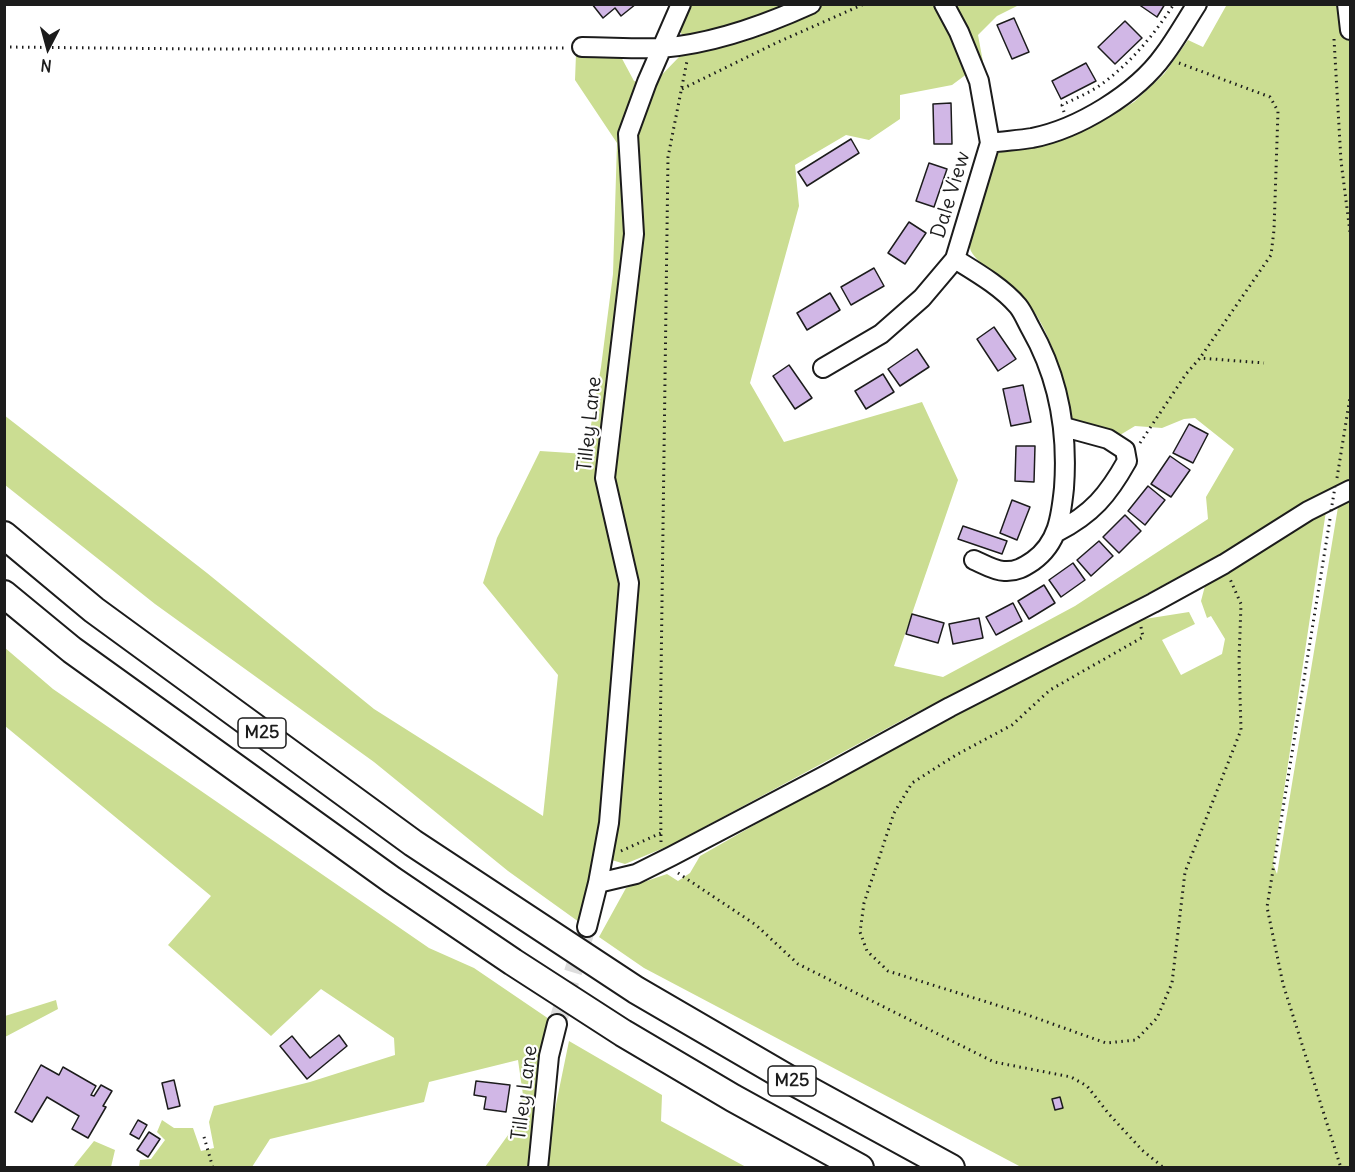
<!DOCTYPE html>
<style>
body{margin:0}
#map{position:relative;width:1355px;height:1172px;overflow:hidden;background:#fff;font-family:Delius,sans-serif}
canvas{display:block}
.frame{position:absolute;inset:0;border:6px solid #1c1c1c;pointer-events:none}
.north{position:absolute;left:18px;top:18px;width:60px;height:60px;-webkit-text-stroke:4px #fff;paint-order:stroke;rotate:186deg;font-size:16px;font-weight:700;line-height:24px;text-align:center;color:#1c1c1c}
.north::after{content:'';display:block;margin:auto;width:21px;height:27px;background:#1c1c1c;clip-path:polygon(50% 0,100% 100%,50% 72%,0 100%)}
</style>
<div id="map">
<canvas width="1355" height="1172"></canvas>
<div class="frame"></div>
<div class="north">N</div>
</div>
<script>
const context = document.querySelector('canvas').getContext('2d');
context.lineJoin = 'round';
function fill(path, color) { context.fillStyle = color; context.fill(path, 'evenodd'); }
function stroke(path, color, width, dash) { context.strokeStyle = color; context.lineWidth = width; context.lineCap = dash ? 'butt' : 'round'; context.setLineDash(dash || []); context.stroke(path); }
function write(font, color, halo, rows, align = 'center') {
  context.font = font + ' Delius,sans-serif'; context.lineWidth = 4.5; context.setLineDash([]); context.textBaseline = 'middle'; context.strokeStyle = halo; context.fillStyle = color; for (const [text, x, y, turn = 0] of rows) {
    context.save(); context.translate(x, y); context.rotate((+turn || 0) * Math.PI / 180); context.textAlign = isNaN(turn) ? turn : align; if (halo) context.strokeText(text, 0, 0); context.fillText(text, 0, 0); context.restore();
  }
}
fill(new Path2D(`
 M688 5H1019L997 16 978 35 983 62 952 85 900 95V119L869 140 846 135 795 165 799 206 750 383 784 442 922 402 958 480 894 666 943 677 1075 606 1208 519 1206 497 1234 449 1195 418 1184 419 1162 428 1135 426 1120 435 1072 420C1063 378 1052 330 1023 297 1012 284 972 262 970 248 967 232 989 173 995 154L1099 123 1134 102 1164 74 1188 40 1203 47 1226 6 1224 5H1350V1167H1021L644 968 599 937 626 888 667 874 678 881 690 873 700 856 863 763 1132 621 1189 612 1195 624 1162 640 1181 675 1222 654 1225 639 1211 616 1207 618 1201 601 1206 582 1326 511 1273 864 1277 874 1341 489 1119 609 908 717 671 845 625 864 595 855 579 922 508 871 374 762 155 604 5 485 4 415 207 573 374 709 543 816 558 675 483 583 497 538 540 451 586 454 601 367 613 274 617 143 575 80 576 54 619 53 634 81 651 86 679 57 696 52 677 28Z
 M4 647 53 689 429 948 474 968 549 1019 538 1088 528 1167H485L516 1124 523 1095 518 1060 429 1082 424 1102 270 1139 252 1167H139L140 1160 151 1159 165 1140 157 1132 162 1120 174 1128H193L201 1151 214 1148 209 1122 214 1106 310 1082 395 1055 394 1038 321 989 271 1036 168 945 211 896 5 726Z
 M56 1000 58 1009 5 1037V1016Z
 M569 1041 662 1095 661 1121 746 1167 547 1168 553 1119Z
 M94 1141 115 1150 111 1167H73Z`), '#cbdd92');
const building = new Path2D(`
 M592 4H636L621 16 615 8 603 18Z
 M1138 4H1165L1157 17Z
 M1014 18 1029 52 1012 59 997 25Z
 M1125 21 1142 38 1115 64 1098 47Z
 M1086 63 1096 81 1061 99 1052 81Z
 M951 103 952 144H934L933 104Z
 M851 139 859 153 807 186 798 172Z
 M929 163 947 169 934 207 916 201Z
 M909 222 926 233 905 264 888 253Z
 M874 268 884 286 851 305 841 287Z
 M830 293 840 310 807 330 797 313Z
 M994 327 1016 359 998 371 977 339Z
 M917 349 929 367 900 386 888 369Z
 M789 365 812 398 795 409 773 376Z
 M883 374 894 392 866 409 855 391Z
 M1023 385 1031 422 1011 426 1003 389Z
 M1189 424 1208 434 1193 463 1173 453Z
 M1016 446H1035L1034 482 1015 481Z
 M1170 456 1190 470 1171 497 1151 484Z
 M1148 486 1165 500 1145 525 1128 511Z
 M1012 500 1030 507 1017 540 1000 533Z
 M1125 515 1141 531 1119 553 1103 537Z
 M963 526 1007 541 1002 554 958 539Z
 M1099 541 1113 556 1091 576 1077 560Z
 M1073 563 1085 580 1061 597 1049 580Z
 M1044 585 1055 603 1029 619 1018 601Z
 M1013 603 1022 621 996 635 986 617Z
 M912 614 944 623 938 643 906 634Z
 M979 618 983 638 953 644 949 624Z
 M339 1035 347 1046 307 1079 280 1046 292 1036 310 1058Z
 M41 1065 59 1075 63 1067 96 1086 91 1095 94 1096 101 1085 112 1091 103 1106 106 1107 88 1138 72 1129 79 1116 47 1097 32 1122 15 1112Z
 M174 1080 180 1106 168 1109 162 1083Z
 M476 1081 510 1085 506 1112 484 1109 486 1097 474 1095Z
 M1060 1097 1063 1108 1055 1110 1052 1099Z
 M138 1120 147 1125 139 1139 130 1134Z
 M149 1132 160 1139 148 1157 137 1150Z`);
fill(building, '#d1b7e6');
stroke(building, '#1c1c1c', 1.5);
stroke(new Path2D(`
 M557 1024 587 927`), '#ddd', 18, [18, 9]);
const minor = new Path2D(`
 M1347 4 1350 30
 M582 47C608 47 635 49 661 48 711 44 765 25 811 4
 M990 143C1004 141 1019 140 1032 138 1078 129 1136 94 1164 55 1176 39 1186 21 1197 4
 M955 259C976 272 1002 287 1018 306 1023 312 1027 322 1031 329 1059 378 1068 433 1064 488 1061 517 1058 543 1033 561 1024 567 1016 572 1004 571 995 571 983 564 974 560
 M823 368 881 334 922 298 955 259 990 143 979 81 959 32 944 4
 M1057 532C1092 514 1108 495 1127 461L1125 450 1108 439 1064 427
 M598 883 636 874 672 856 824 776 950 707 1153 603 1224 564 1308 511 1350 490
 M587 927 598 883 609 823 629 583 605 478 634 234 628 134 647 82 681 4
 M538 1168 549 1056 557 1024`);
const highway = new Path2D(`
 M4 535 94 610 413 843 636 990 794 1082 951 1168
 M4 594 72 650 392 880 513 962 623 1033 733 1098 860 1168`);
stroke(minor, '#1c1c1c', 22);
stroke(highway, '#1c1c1c', 30);
stroke(new Path2D(`
 M1334 39 1341 161 1350 232
 M4 47 199 49 567 48
 M1179 63 1270 97 1278 111 1274 230 1271 255 1200 358
 M682 89 776 43 864 4
 M1064 112 1062 105C1074 99 1087 94 1099 86 1129 65 1154 35 1174 4
 M1140 443 1186 374 1200 358 1264 363
 M1337 478 1350 397
 M1330 519 1267 907 1283 984 1341 1168
 M1141 627 1143 637 1050 690 1012 725 956 755 912 783 894 813 864 903 860 932 867 951 888 971 1022 1013 1106 1043 1136 1040 1157 1018 1172 983 1185 872 1241 730 1239 661 1241 604 1230 579
 M661 842 660 751 668 157 687 61
 M621 851 661 833
 M678 873 756 925 798 964 994 1062 1071 1077 1087 1086 1108 1113 1142 1150 1164 1168
 M204 1137 213 1168`), '#1c1c1c', 3, [1.5, 4.5]);
stroke(minor, '#fff', 18);
stroke(highway, '#fff', 26);
stroke(new Path2D(`
 M1331 511 1335 487`), '#1c1c1c', 3, [1.5, 4.5]);
for (const [x, y, w] of [
 [262,733,48],
 [792,1081,48]
]) { const box = new Path2D(); box.roundRect(x - w / 2, y - 15, w, 30, 4.5); context.fillStyle = '#fff'; context.fill(box); stroke(box, '#1c1c1c', 1.5); }
write('bold 18px', '#1c1c1c', null, [
 ["M25",262,733],
 ["M25",792,1081]
]);
write('20px', '#1c1c1c', '#fff', [
 ["Dale View",951,195,-73],
 ["Tilley Lane",590,424,-84],
 ["Tilley Lane",525,1093,-83]
]);
</script>
